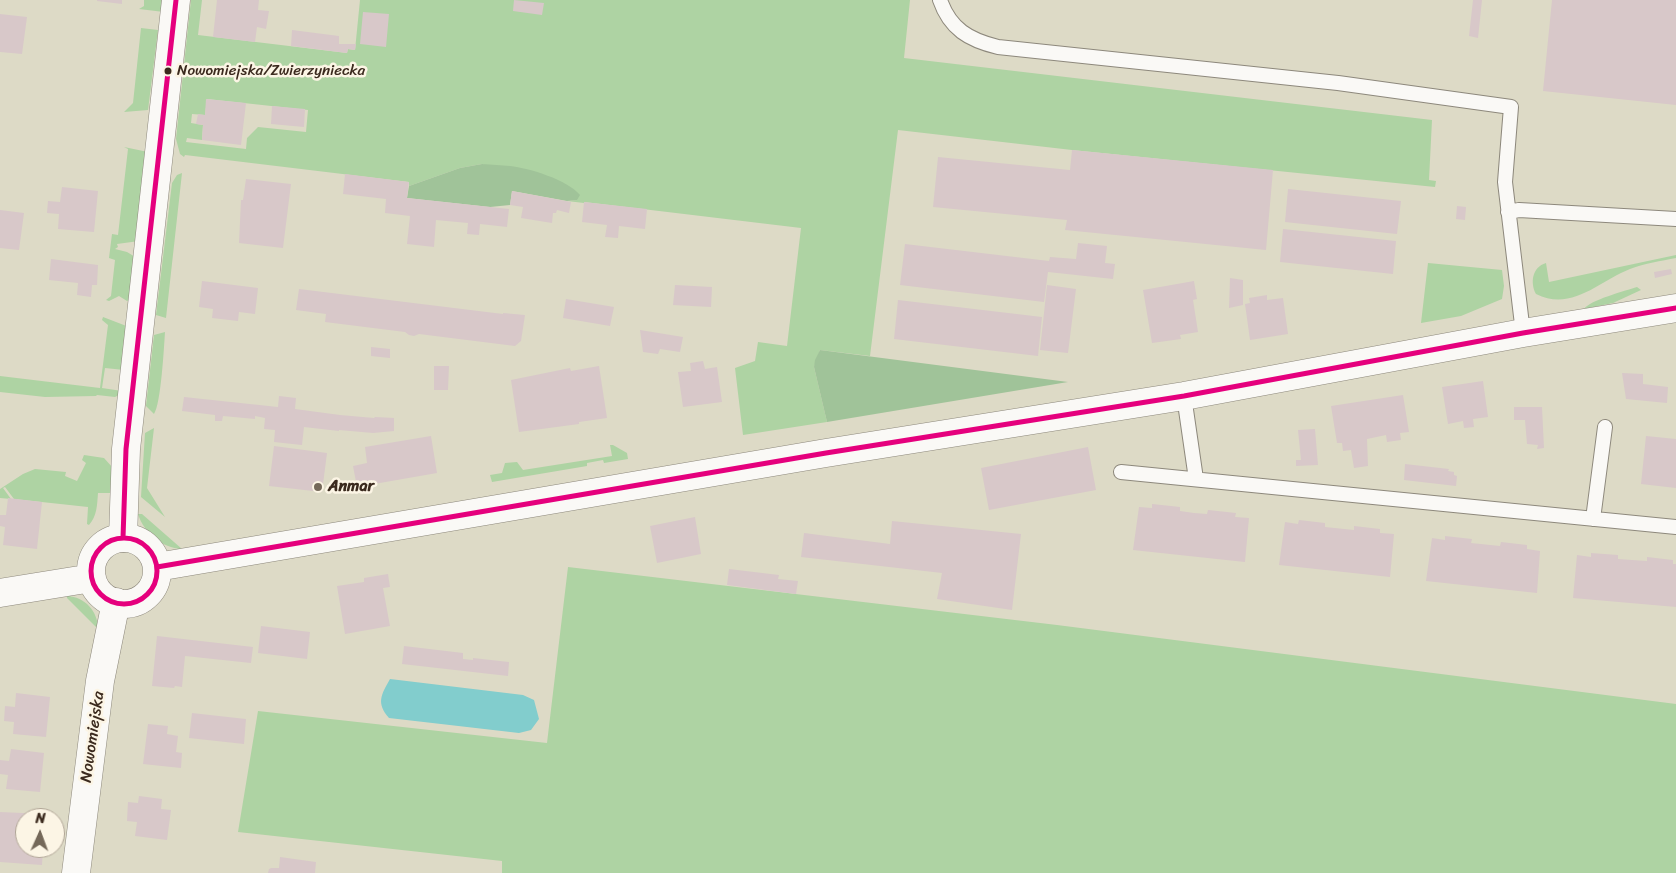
<!DOCTYPE html>
<style>
body{margin:0}
#map{position:relative;width:1676px;height:873px;overflow:hidden;background:#dddac6;font-family:Sriracha,sans-serif}
canvas{display:block}
.north{position:absolute;left:15px;top:808px;width:50px;height:50px;box-sizing:border-box;background:#fcf5e5;border:1px solid #afa495;border-radius:50%;rotate:2deg;font-size:14px;font-weight:700;line-height:20px;text-align:center;color:#3b2a1e}
.north::after{content:'';display:block;margin:auto;width:18px;height:22px;background:#746859;clip-path:polygon(50% 0,100% 100%,50% 72%,0 100%)}
</style>
<div id="map">
<canvas width="1676" height="873"></canvas>
<div class="north">N</div>
</div>
<script>
const context = document.querySelector('canvas').getContext('2d');
context.lineJoin = 'round';
function fill(path, color) { context.fillStyle = color; context.fill(path, 'evenodd'); }
function stroke(path, color, width, dash) { context.strokeStyle = color; context.lineWidth = width; context.lineCap = dash ? 'butt' : 'round'; context.setLineDash(dash || []); context.stroke(path); }
function write(font, color, halo, rows, align = 'center') {
  context.font = font + ' Sriracha,sans-serif'; context.lineWidth = 5; context.setLineDash([]); context.textBaseline = 'middle'; context.strokeStyle = halo; context.fillStyle = color; for (const [text, x, y, turn = 0] of rows) {
    context.save(); context.translate(x, y); context.rotate((+turn || 0) * Math.PI / 180); context.textAlign = isNaN(turn) ? turn : align; if (halo) context.strokeText(text, 0, 0); context.fillText(text, 0, 0); context.restore();
  }
}
fill(new Path2D(`
 M144 0H165L164 12 139 9 144 6Z
 M191 0H202L198 35 347 53 348 49 355 50 360 0H910L904 58 1432 120 1429 180 1436 181 1435 187 1072 150 898 130 870 356 820 350 814 367 827 422 743 435 735 368 755 361 758 342 787 346 801 228 584 202V203L567 201 577 200 482 164 460 168 409 186V182L185 155 184 157 180 154 176 139ZM207 99 308 110 306 132 258 127 247 138 246 149 186 142 187 138 202 140 203 125 191 123 192 114 205 115Z
 M141 28 158 30 148 110 124 112 133 103Z
 M124 147 148 152 139 241 117 244 118 247 115 249 127 252 137 258 132 299 127 301 119 296 109 301 106 300 111 296 115 260 109 258 112 234 118 235 128 149Z
 M182 173 166 318 156 315 172 183 177 175Z
 M1676 255V258C1661 261 1645 263 1630 269 1599 281 1572 312 1536 294 1530 283 1532 267 1546 263L1549 282Z
 M1428 263 1502 270 1504 286 1502 299 1461 316 1421 323Z
 M1637 287 1641 290 1613 303 1584 309C1590 300 1625 291 1637 287Z
 M103 317 129 327 124 370 105 368 102 388 122 391 121 394 115 397 97 395 96 396 45 397 0 392V376L100 388 108 325 102 320Z
 M165 332C164 347 161 404 154 414L146 406 154 335Z
 M154 428 147 488 165 517 141 497 145 433Z
 M610 445H613L627 453 628 459 604 463 603 460 587 463V466L492 482 490 475 502 473 505 463 517 462 523 470 612 456Z
 M84 455 104 458 113 468 111 493H98C97 506 97 516 89 525L87 524 88 507 14 499 5 487 3 488 11 499 0 498V489L23 474 35 469 66 472 65 476 77 481 86 463 82 460Z
 M138 514H142L182 549C162 548 144 533 138 514Z
 M568 567 1057 625 1676 704V873H502V861L238 832 258 711 547 743Z
 M67 596C85 597 98 611 98 629L67 598Z`), '#aed3a3');
fill(new Path2D(`
 M482 164C492 165 501 165 510 166 529 168 568 180 580 195L577 200 567 201 512 191 510 205 490 207 407 198 409 186 460 168Z
 M820 350 1068 382 827 422 814 367 815 360Z`), '#a0c399');
fill(new Path2D(`
 M390 679 523 695 534 700 539 719 531 730 519 733 389 718C376 703 381 695 390 679Z`), '#82cdcd');
fill(new Path2D(`
 M97 0H122V4L97 1Z
 M217 0H259L258 10 269 11 266 29 257 27 255 42 213 37Z
 M514 0 544 3 542 15 513 11Z
 M1473 0H1482L1478 38 1469 36Z
 M1552 0H1676V105L1543 91Z
 M363 12 389 14 386 47 360 44Z
 M0 14 27 17 22 54 0 52Z
 M292 30 339 36V44H356L355 50 348 49 347 53 291 46Z
 M206 99 246 103 241 145 202 140 203 125 196 124 198 114 205 115Z
 M272 106 305 109 304 127 271 124Z
 M1072 150 1273 170 1266 250 1065 230 1067 220 933 207 938 157 1070 170Z
 M345 174 409 182 407 198 509 209 507 227 480 224 479 235 467 234 468 223 436 220 434 247 407 244 410 216 385 213 386 199 343 194Z
 M246 179 291 184 283 248 239 243 241 200H243Z
 M62 187 98 191 94 232 58 229 59 214 47 213 48 201 60 202Z
 M1288 189 1401 201 1397 234 1285 222Z
 M512 191 571 202 569 213 557 210 556 213H553L552 223 521 218 523 207 510 205Z
 M584 202 647 209 645 229 619 226 618 238 605 237 607 225 582 222Z
 M1457 206 1466 207 1465 220 1456 219Z
 M0 210 24 213 19 250 0 248Z
 M1283 229 1396 241 1393 274 1280 262Z
 M1078 243 1107 246 1105 263 1115 264 1113 279 1048 272 1044 302 900 285 905 244 1049 261 1050 257 1076 259Z
 M51 259 98 265 97 285H92L91 297 77 295 78 283 49 280Z
 M1671 269 1672 274 1655 278 1654 272Z
 M1230 278 1243 280V305L1229 308Z
 M202 281 258 288 255 314 239 312 238 321 212 318 213 309 199 307Z
 M1194 281 1197 299 1193 300 1198 332 1180 335 1181 339 1152 343 1143 290Z
 M675 285 712 287 711 307 673 305Z
 M1047 285 1076 289 1068 353 1040 350Z
 M299 289 503 314V313L525 315 521 341 515 346 419 334 414 336 409 335 405 332 325 322 326 314 296 310Z
 M1267 295V300L1283 298 1288 334 1250 340 1245 304 1250 303 1249 298Z
 M566 299 614 307 610 326 563 318Z
 M898 300 1042 317 1038 356 894 339Z
 M640 330 683 337 680 352 660 349 658 354 643 352Z
 M371 347 390 349V358L371 356Z
 M703 361 705 369 717 367 722 402 683 407 678 372 691 371 690 363Z
 M434 366H449L448 390H434Z
 M599 366 607 418 579 422V424L519 432 511 380 570 368 571 371Z
 M1622 373 1643 374V384L1668 387 1667 403 1626 399Z
 M1483 381 1488 417 1473 419 1474 427 1464 428 1463 421 1448 424 1442 387Z
 M1403 395 1409 432 1400 433 1401 440 1387 442 1386 435 1367 439 1368 466 1354 468 1351 450 1343 451 1342 443H1337L1331 406Z
 M279 396 296 398 295 409 340 415 374 418 375 417 394 418V431L373 433 339 430V431L304 427 302 445 274 442 275 430 264 429 265 418 255 416V419L223 416 222 421H215V415L182 411 184 397 278 407Z
 M1514 407H1542L1544 448 1537 449 1538 445 1527 444 1525 420H1514Z
 M1315 429 1318 465 1296 466V460H1301L1298 430Z
 M431 436 437 473 357 487 353 466 367 463 365 447Z
 M1646 436 1676 439V488L1641 484Z
 M274 446 327 453 322 492 269 486Z
 M1088 447 1096 490 989 510 981 468Z
 M1405 464 1449 469 1448 471 1454 472V475L1457 476 1456 486 1404 480Z
 M8 498 42 502 37 549 3 545 5 527 0 526V515H6Z
 M1152 504 1180 507V511L1194 513 1207 514 1208 510 1236 513 1235 517 1249 518 1245 562 1133 550 1139 507 1152 508Z
 M695 517 701 554 657 563 650 526Z
 M1299 520 1325 523V527L1354 530V526L1380 529V533L1394 534 1390 577 1279 565 1285 522 1298 524Z
 M892 521 1021 534 1012 610 937 599 942 573 801 557 804 533 890 544Z
 M1445 536 1472 539 1471 543 1500 546 1501 542 1527 545V549L1540 551 1537 593 1426 581 1432 538 1445 540Z
 M1591 553 1618 555V559L1632 560 1647 561V557L1673 560V564H1676V607L1573 598 1577 555 1591 557Z
 M729 569 779 575 778 579 798 581 796 594 727 585Z
 M388 574 390 587 383 588 390 626 345 634 337 586 364 582V578Z
 M261 626 310 632 307 659 258 653Z
 M157 636 253 647 251 663 185 656 182 687 175 686 174 688 152 686Z
 M404 646 463 653V659L473 660V658L509 662 508 676 402 664Z
 M16 693 50 697 46 737 13 734 14 722 4 721 5 706 15 707Z
 M192 713 246 719 244 744 189 738Z
 M148 724 168 726 167 734 178 736 176 752 182 753 181 768 143 764Z
 M11 749 44 753 40 792 6 789 8 775 0 774V760L9 761Z
 M139 796 162 799 161 809 171 810 167 840 135 836 137 822 127 821 128 802 138 803Z
 M0 812 45 814 44 818H25V848H43L42 865 0 862Z
 M280 857 316 862 315 873H268L269 869 271 868H279Z`), '#d8c8c9');
const lane = new Path2D(`
 M940 0C950 29 969 40 998 47L1338 83 1511 107 1505 182 1523 333
 M1508 212 1519 210 1676 219
 M1184 396 1196 479
 M1121 472 1676 527
 M1593 519 1605 427`);
const street = new Path2D(`
 M123 538 126 449 176 0
 M76 873 100 681 116 602`);
const secondary = new Path2D(`
 M91 571a33 33 0 1 1 66 0a33 33 0 1 1-66 0Z
 M157 567 826 453 1184 396 1523 333 1676 308
 M0 593 92 578`);
stroke(lane, '#8d887c', 16);
stroke(street, '#8d887c', 29);
stroke(secondary, '#8d887c', 29);
stroke(lane, '#faf9f6', 14);
stroke(street, '#faf9f6', 28);
stroke(secondary, '#faf9f6', 28);
stroke(new Path2D(`
 M123 538 126 449 176 0
 M91 571a33 33 0 1 1 66 0a33 33 0 1 1-66 0Z
 M157 567 826 453 1184 396 1523 333 1676 308`), '#e5007d', 5);
for (const [x, y, r, color] of [
 [168,71,4.5,"#3b2a1e"],
 [318,487,5,"#746859"]
]) { const dot = new Path2D(); dot.arc(x, y, r, 0, 2 * Math.PI); context.fillStyle = color; context.fill(dot); stroke(dot, '#fcf5e5', 2); }
write('15px', '#3b2a1e', '#fcf5e5', [
 ["Nowomiejska/Zwierzyniecka",177,71]
], 'left');
write('bold 16px', '#3b2a1e', '#fcf5e5', [
 ["Anmar",328,487]
], 'left');
write('16px', '#3b2a1e', '#fcf5e5', [
 ["Nowomiejska",93,737,-82]
]);
</script>
